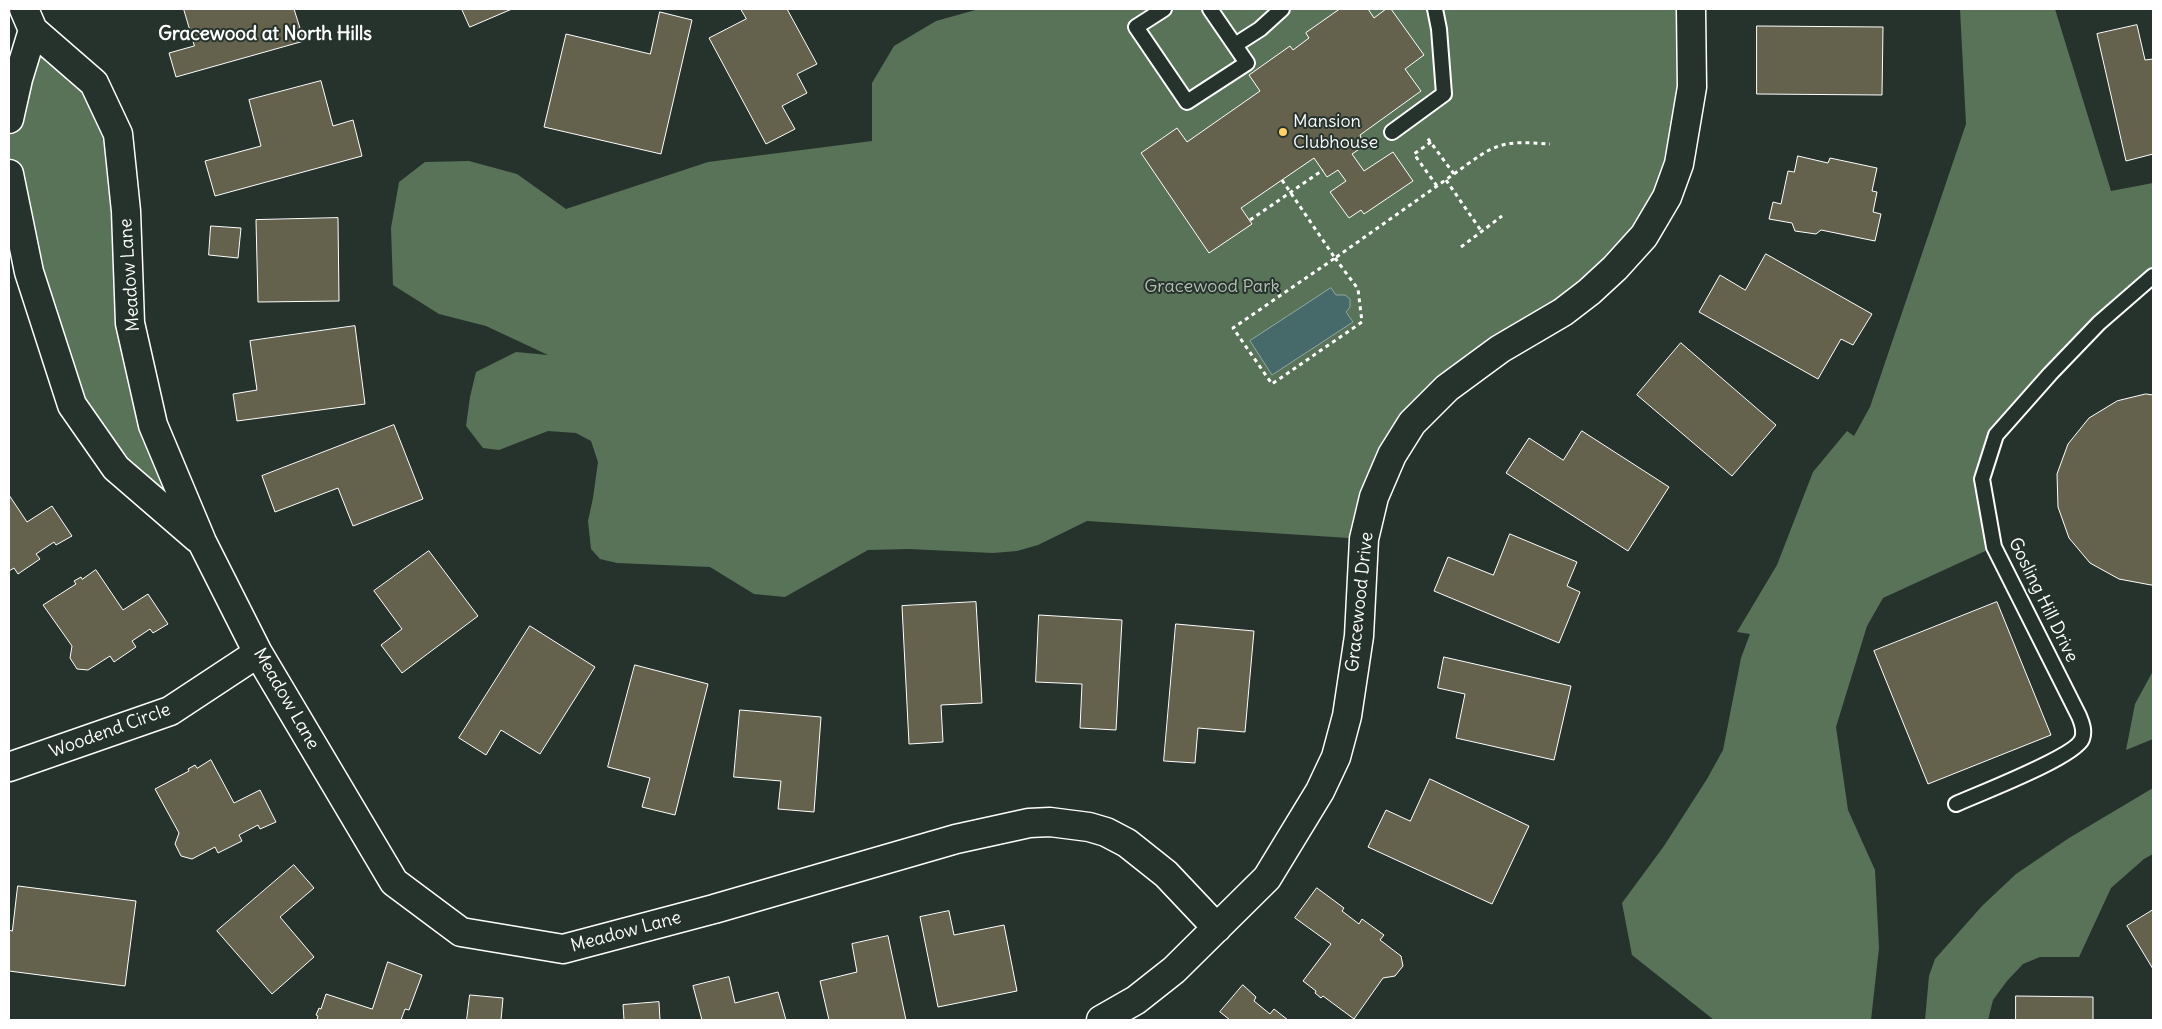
<!DOCTYPE html>
<style>
body{margin:0}
#map{position:relative;width:2162px;height:1029px;overflow:hidden;background:#26332d;font-family:Delius,sans-serif}
canvas{display:block}
.frame{position:absolute;inset:0;border:10px solid #fff;pointer-events:none}
</style>
<div id="map">
<canvas width="2162" height="1029"></canvas>
<div class="frame"></div>
</div>
<script>
const context = document.querySelector('canvas').getContext('2d');
context.lineJoin = 'round';
function fill(path, color) { context.fillStyle = color; context.fill(path, 'evenodd'); }
function stroke(path, color, width, dash) { context.strokeStyle = color; context.lineWidth = width; context.lineCap = dash ? 'butt' : 'round'; context.setLineDash(dash || []); context.stroke(path); }
function write(font, color, halo, rows, align = 'center') {
  context.font = font + ' Delius,sans-serif'; context.lineWidth = 4; context.setLineDash([]); context.textBaseline = 'middle'; context.strokeStyle = halo; context.fillStyle = color; for (const [text, x, y, turn = 0] of rows) {
    context.save(); context.translate(x, y); context.rotate((+turn || 0) * Math.PI / 180); context.textAlign = isNaN(turn) ? turn : align; if (halo) context.strokeText(text, 0, 0); context.fillText(text, 0, 0); context.restore();
  }
}
fill(new Path2D(`
 M979 9H1691L1692 87 1644 236 1412 423 1364 539 1087 521 1038 545 1017 551 993 553 909 549 868 550 785 597 754 594 710 567 617 563 600 559 591 549 588 521 593 498 598 462 591 441 576 433 548 431 499 450 483 448 466 426 470 397 476 372 516 352 548 355 486 326 439 314 393 285 391 228 399 182 425 162 469 161 517 174 566 209 708 162 872 141V83L894 46 936 21Z
 M1960 9H2055L2111 191 2153 183V276L1996 435 1982 479 1994 547 1883 598 1867 626 1836 727 1848 810 1875 870 1879 948 1871 1020H1714L1632 955 1622 903 1664 846 1707 779 1723 750 1741 658 1750 634 1737 632 1777 565 1813 472 1847 431 1854 436 1870 407 1966 124Z
 M33 30 118 134 130 323 202 542 72 405 9 174V119Z
 M2153 671V739L2126 750 2135 704Z
 M2153 788V854L2144 859 2111 888 2079 957H2040L2023 964 2007 981 1993 1000 1988 1020H1925L1929 976 1935 959 1982 906 2016 874 2069 838Z`), '#597359');
const water = new Path2D(`
 M1331 288 1336 295H1345L1350 299V307L1346 312 1353 322 1272 375 1250 341Z`);
fill(water, '#466a6a');
stroke(water, '#90a6a6', 1);
const building = new Path2D(`
 M184 9H294L304 41 176 77 169 53 194 46Z
 M462 9H512L470 27Z
 M741 9H787L817 64 797 74 807 93 782 106 795 129 766 144 709 38 746 19Z
 M1340 9H1368L1374 18 1386 9H1391L1424 55 1405 69 1421 91 1360 135 1364 146 1352 154 1364 171 1393 152 1413 181 1364 214 1361 210 1349 218 1330 192 1346 181 1338 170 1327 177 1314 158 1241 208 1252 224 1209 253 1141 153 1177 128 1187 142 1260 91 1249 75 1290 46 1293 50 1309 38 1306 33Z
 M660 12 692 20 661 154 544 127 566 34 650 54Z
 M2137 25 2145 60 2153 59V154L2126 161 2097 34Z
 M1757 26 1883 27 1882 95 1757 94Z
 M321 81 333 126 353 120 362 156 215 196 205 161 261 146 249 100Z
 M1798 156 1828 163 1830 158 1877 168 1872 191 1877 192 1873 212 1881 214 1875 241 1821 230 1816 234 1795 231 1792 223 1769 219 1773 202 1781 204 1788 171 1794 172Z
 M338 218 339 301 258 302 256 220Z
 M211 226 241 228 238 258 209 255Z
 M1766 254 1872 314 1853 345 1841 339 1818 379 1699 312 1720 275 1745 290Z
 M355 326 365 404 237 421 233 394 257 390 250 341Z
 M1681 343 1776 425 1732 476 1637 395Z
 M2146 394 2153 395V585H2151L2119 579 2090 563 2069 538 2058 507 2057 474 2068 444 2089 418 2117 401Z
 M394 425 423 499 353 526 338 488 275 512 262 476Z
 M1582 431 1669 487 1628 551 1506 473 1529 438 1563 460Z
 M9 495 27 522 52 506 72 536 56 545 54 542 36 554 40 559 18 574 14 568 9 571Z
 M1510 534 1577 562 1567 586 1580 592 1559 643 1434 591 1448 557 1493 575Z
 M429 551 478 616 402 673 381 645 402 629 374 591Z
 M96 570 123 610 148 594 168 624 153 633 150 629 132 641 136 647 114 662 110 656 88 670 77 669 70 658 72 646 43 605 76 584 74 581 81 577 82 579Z
 M976 602 982 703 941 705 943 742 909 744 902 606Z
 M1997 602 2051 735 1928 784 1874 651Z
 M1039 615 1122 620 1116 730 1080 728 1082 684 1036 682Z
 M1176 624 1254 631 1245 732 1198 728 1195 763 1164 761Z
 M530 626 595 667 540 754 501 730 486 755 459 738Z
 M1444 657 1571 686 1554 760 1456 738 1465 694 1438 688Z
 M635 665 708 684 675 815 642 807 650 778 608 767Z
 M740 710 821 717 814 812 778 809 781 781 734 777Z
 M211 760 234 803 260 790 276 822 260 829 258 825 239 835 242 841 218 853 215 847 192 859 181 856 175 844 179 833 155 789 189 771 188 769 195 765 197 768Z
 M1430 779 1529 826 1492 904 1368 847 1386 810 1410 821Z
 M294 865 314 888 280 917 314 957 272 994 217 931Z
 M18 886 136 901 125 986 9 971V930L12 931Z
 M1317 888 1344 908 1342 911 1359 924 1362 919 1384 935 1380 940 1401 956 1403 966 1395 976 1383 978 1354 1019 1323 996 1321 998 1315 993 1316 991 1303 981 1331 944 1295 918Z
 M2153 910V969L2127 926Z
 M949 911 954 935 1004 925 1017 991 938 1007 920 917Z
 M888 936 906 1020H829L820 981 857 972 852 944Z
 M388 962 422 975 409 1010 405 1009 401 1020H317L318 1016 316 1015 319 1008 321 1009 326 994 372 1009Z
 M729 977 735 1003 778 992 786 1020H702L693 986Z
 M1243 985 1256 997 1254 1001 1270 1014 1274 1009 1288 1020H1230L1220 1012Z
 M470 995 503 998 501 1020H467Z
 M2016 996 2093 997V1020H2016Z
 M659 1002 660 1020H624L623 1005Z`);
fill(building, '#64614d');
stroke(building, '#fff', 1);
const service = new Path2D(`
 M1164 9 1136 27 1187 102 1247 63 1210 9
 M1235 45 1260 29 1282 9
 M1392 132 1444 94 1439 29 1435 9
 M1956 804C1978 794 2075 757 2082 739 2085 731 2082 723 2079 716L1994 547 1982 479 1996 435 2050 374 2099 323 2153 276`);
const minor = new Path2D(`
 M24 9 33 30 94 83 118 134 126 211 130 323 153 425 202 542 258 653 394 882 461 932 563 949 714 909 956 839 1029 823 1050 822 1089 827 1106 832 1127 843 1166 874 1217 928
 M9 119 18 79 33 30
 M9 174 29 272 72 405 116 468 197 538
 M9 767 170 711 258 653
 M1101 1020 1136 1000 1174 970 1267 878 1320 791 1336 757 1347 716 1359 636 1364 539 1374 497 1392 455 1412 423 1447 388 1500 349 1563 312 1589 292 1615 268 1644 236 1667 197 1679 164 1692 87 1691 9`);
stroke(service, '#fff', 18);
stroke(minor, '#fff', 31);
stroke(new Path2D(`
 M1431 142 1414 154 1437 186
 M1454 174C1495 144 1499 140 1550 144
 M1282 180 1335 258 1454 174 1426 136
 M1446 180 1482 232
 M1250 220 1323 170
 M1461 247 1502 216
 M1335 258 1358 289 1362 322 1272 384 1233 328Z`), '#fff', 3, [4, 4]);
stroke(service, '#26332d', 14);
stroke(minor, '#26332d', 28);
for (const [x, y, r, color] of [
 [1283,132,5,"#ffd166"]
]) { const dot = new Path2D(); dot.arc(x, y, r, 0, 2 * Math.PI); context.fillStyle = color; context.fill(dot); stroke(dot, '#26332d', 2); }
write('18px', '#fff', '#26332d', [
 ["Mansion",1293,122],
 ["Clubhouse",1293,143]
], 'left');
write('18px', '#fff', '#26332d', [
 ["Meadow Lane",130,275,-94],
 ["Gosling Hill Drive",2043,600,64],
 ["Gracewood Drive",1360,602,-84],
 ["Meadow Lane",286,699,60],
 ["Woodend Circle",110,731,-20],
 ["Meadow Lane",626,932,-15]
]);
write('18px', '#b4c0b4', '#26332d', [
 ["Gracewood Park",1212,287]
]);
write('bold 19px', '#fff', '#26332d', [
 ["Gracewood at North Hills",265,35]
]);
</script>
